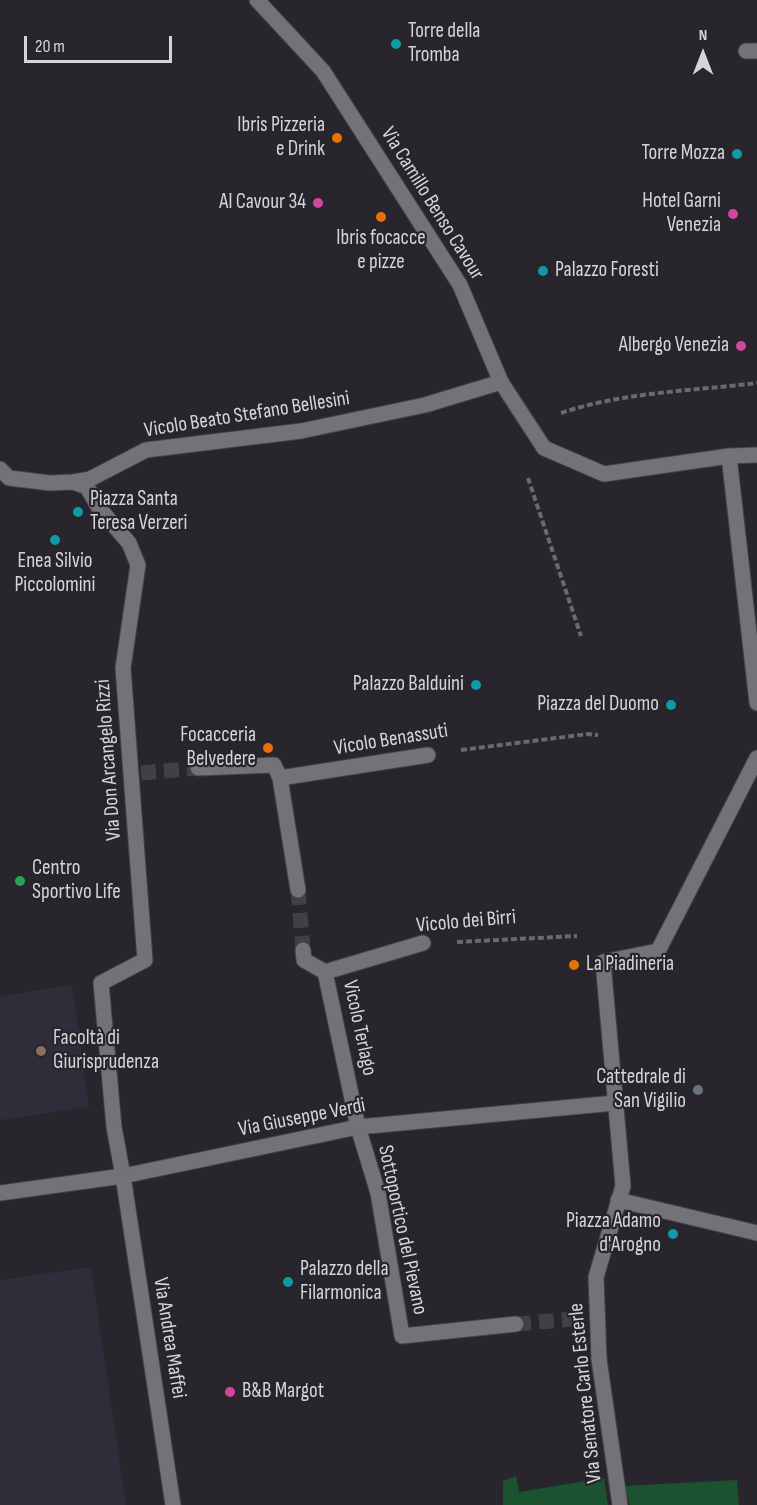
<!DOCTYPE html>
<meta charset="utf-8">
<style>
body{margin:0}
#map{position:relative;width:757px;height:1505px;overflow:hidden;background:#28252c;font-family:"Sofia Sans Condensed",sans-serif}
canvas{display:block}
.north{position:absolute;left:673px;top:24px;width:60px;height:60px;-webkit-text-stroke:4px #28252c;paint-order:stroke;rotate:0deg;font-size:16px;font-weight:700;line-height:24px;text-align:center;color:#d5d4d8}
.north::after{content:'';display:block;margin:auto;width:21px;height:27px;background:#d5d4d8;clip-path:polygon(50% 0,100% 100%,50% 72%,0 100%)}
.scale{position:absolute;left:24px;top:36px;width:148px;height:27px;box-sizing:border-box;border:3px solid #d5d4d8;border-top:0;padding-left:8px;font-size:18px;line-height:21px;white-space:nowrap;color:#d5d4d8;-webkit-text-stroke:4px #28252c;paint-order:stroke}
</style>
<div id="map">
<canvas width="757" height="1505"></canvas>
<div class="north">N</div>
<div class="scale">20 m</div>
</div>
<script>
const context = document.querySelector('canvas').getContext('2d');
context.lineJoin = 'round';
function fill(path, color) { context.fillStyle = color; context.fill(path, 'evenodd'); }
function stroke(path, color, width, dash) { context.strokeStyle = color; context.lineWidth = width; context.lineCap = dash ? 'butt' : 'round'; context.setLineDash(dash || []); context.stroke(path); }
function write(font, color, halo, rows, align = 'center') {
  context.font = font + ' "Sofia Sans Condensed",sans-serif'; context.lineWidth = 4.5; context.setLineDash([]); context.textBaseline = 'middle'; context.strokeStyle = halo; context.fillStyle = color; for (const [text, x, y, turn = 0] of rows) {
    context.save(); context.translate(x, y); context.rotate((+turn || 0) * Math.PI / 180); context.textAlign = isNaN(turn) ? turn : align; if (halo) context.strokeText(text, 0, 0); context.fillText(text, 0, 0); context.restore();
  }
}
fill(new Path2D(`
 M72 985 89 1107 0 1120V996Z
 M91 1267 126 1505H0V1280Z`), '#312c39');
fill(new Path2D(`
 M516 1476 519 1492 604 1478 608 1505H503V1481Z
 M737 1480 739 1505H630L624 1486Z`), '#1b5331');
stroke(new Path2D(`
 M141 773 198 768
 M298 890 303 950
 M516 1324 584 1318`), '#423f46', 15, [15, 8]);
const service = new Path2D(`
 M746 51H757`);
const pedestrian = new Path2D(`
 M544 448 604 474 729 456 757 455
 M729 456 757 703
 M0 469 9 478 50 483 73 482 87 487 99 508 129 543 138 565 123 668 145 960 101 983 114 1127 123 1176 358 1127 615 1103
 M73 482 90 479 146 450 301 431 425 405 501 382
 M198 768 274 765 280 778 428 755
 M280 778 298 890
 M303 950 304 960 325 972 358 1127 378 1193 402 1336 516 1324
 M325 972 423 943
 M618 1200 757 1233
 M599 1359 596 1277 623 1186 603 962 658 951 757 758`);
const minor = new Path2D(`
 M257 0 323 71 364 135 460 285 501 382 544 448
 M0 1193 123 1176 173 1505
 M599 1359 620 1505`);
stroke(service, '#444148', 17);
stroke(pedestrian, '#444148', 17);
stroke(minor, '#444148', 17);
stroke(new Path2D(`
 M561 413C623 392 692 391 757 383
 M528 478 581 636
 M461 750 588 734 598 735
 M457 942 577 936`), '#6b696f', 4, [6, 3]);
stroke(service, '#747179', 15);
stroke(pedestrian, '#747179', 15);
stroke(minor, '#747179', 15);
for (const [x, y, r, color] of [
 [396,44,6,"#0f9aa8"],
 [337,138,6,"#e8710a"],
 [737,154,6,"#0f9aa8"],
 [318,203,6,"#d1479c"],
 [733,214,6,"#d1479c"],
 [381,217,6,"#e8710a"],
 [543,271,6,"#0f9aa8"],
 [741,346,6,"#d1479c"],
 [78,512,6,"#0f9aa8"],
 [55,540,6,"#0f9aa8"],
 [476,685,6,"#0f9aa8"],
 [671,705,6,"#0f9aa8"],
 [268,748,6,"#e8710a"],
 [20,881,6,"#2e9e5b"],
 [574,965,6,"#e8710a"],
 [41,1051,6,"#8d6e63"],
 [698,1090,6,"#6b7280"],
 [673,1234,6,"#0f9aa8"],
 [288,1282,6,"#0f9aa8"],
 [230,1392,6,"#d1479c"]
]) { const dot = new Path2D(); dot.arc(x, y, r, 0, 2 * Math.PI); context.fillStyle = color; context.fill(dot); stroke(dot, '#28252c', 2); }
write('21px', '#d5d4d8', '#28252c', [
 ["Torre della",408,32,"left"],
 ["Tromba",408,56,"left"],
 ["Ibris Pizzeria",325,126],
 ["e Drink",325,150],
 ["Torre Mozza",725,154],
 ["Hotel Garni",721,202],
 ["Venezia",721,226],
 ["Al Cavour 34",306,203],
 ["Ibris focacce",381,239,"center"],
 ["e pizze",381,263,"center"],
 ["Palazzo Foresti",555,271,"left"],
 ["Albergo Venezia",729,346],
 ["Piazza Santa",90,500,"left"],
 ["Teresa Verzeri",90,524,"left"],
 ["Enea Silvio",55,562,"center"],
 ["Piccolomini",55,586,"center"],
 ["Palazzo Balduini",464,685],
 ["Piazza del Duomo",659,705],
 ["Focacceria",256,736],
 ["Belvedere",256,760],
 ["Centro",32,869,"left"],
 ["Sportivo Life",32,893,"left"],
 ["La Piadineria",586,965,"left"],
 ["Facoltà di",53,1039,"left"],
 ["Giurisprudenza",53,1063,"left"],
 ["Cattedrale di",686,1078],
 ["San Vigilio",686,1102],
 ["Piazza Adamo",661,1222],
 ["d'Arogno",661,1246],
 ["Palazzo della",300,1270,"left"],
 ["Filarmonica",300,1294,"left"],
 ["B&B Margot",242,1392,"left"]
], 'right');
write('21px', '#d5d4d8', '#28252c', [
 ["Via Camillo Benso Cavour",432,204,58],
 ["Vicolo Beato Stefano Bellesini",247,415,-9],
 ["Vicolo Benassuti",391,740,-9],
 ["Via Don Arcangelo Rizzi",109,760,-94],
 ["Vicolo dei Birri",466,922,-5],
 ["Vicolo Terlago",359,1028,78],
 ["Via Giuseppe Verdi",302,1118,-11],
 ["Sottoportico del Pievano",402,1230,78],
 ["Via Andrea Maffei",169,1338,81],
 ["Via Senatore Carlo Esterle",586,1393,-96]
]);
</script>
